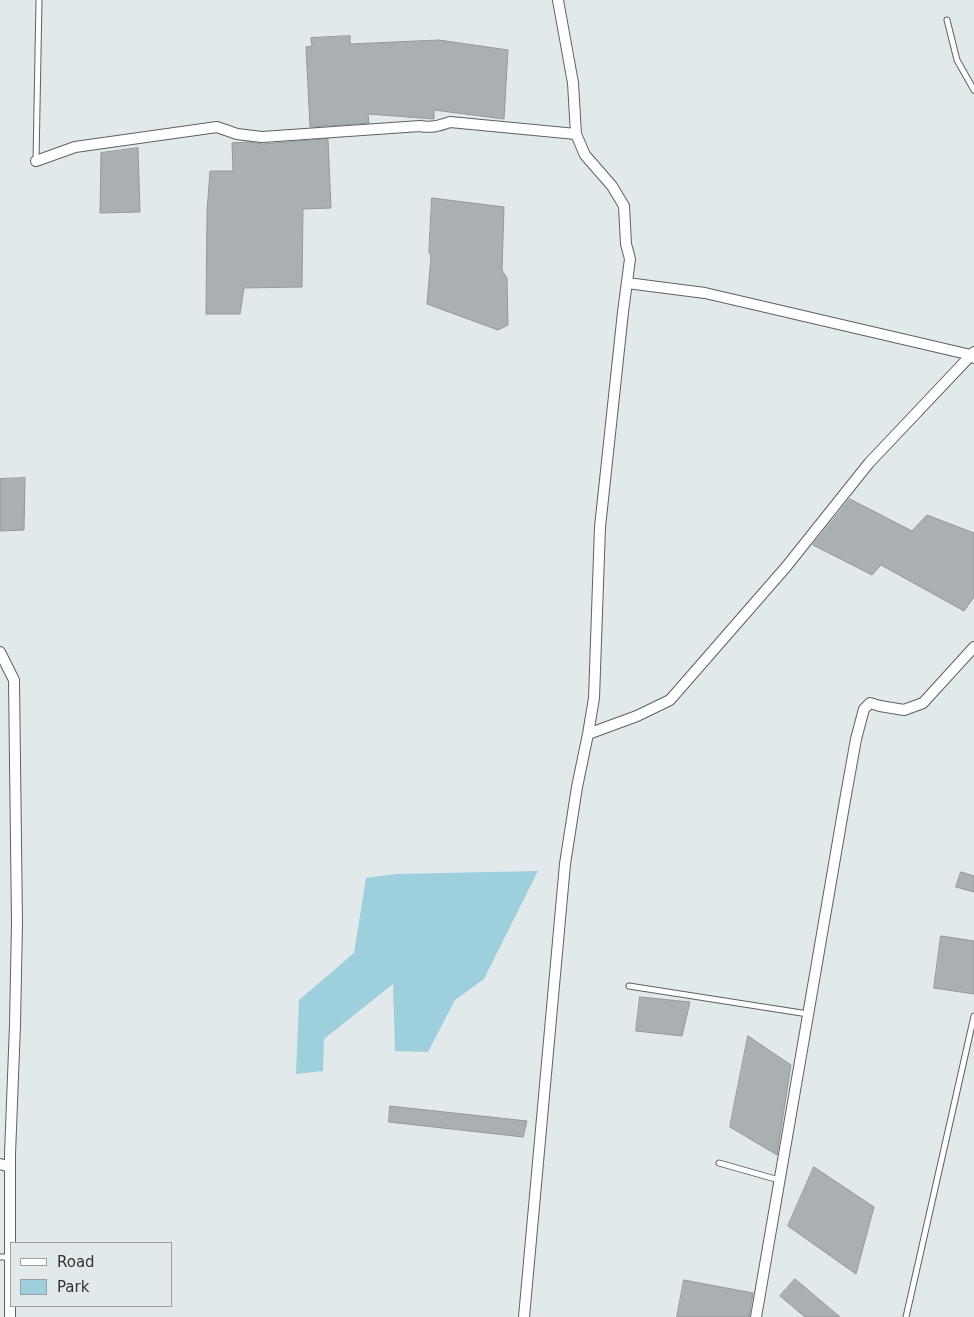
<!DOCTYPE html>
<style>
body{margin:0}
#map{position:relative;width:974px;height:1317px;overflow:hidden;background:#e2e9eb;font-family:"DejaVu Sans",sans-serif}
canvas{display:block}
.legend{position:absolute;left:10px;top:1242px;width:162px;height:65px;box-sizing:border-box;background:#e2e9eb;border:1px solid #9ba0a1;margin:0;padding:6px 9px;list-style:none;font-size:15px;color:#303233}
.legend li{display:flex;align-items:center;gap:10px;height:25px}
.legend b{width:25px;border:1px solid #9ba0a1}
</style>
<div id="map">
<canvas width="974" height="1317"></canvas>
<ul class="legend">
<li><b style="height:6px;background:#fff"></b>Road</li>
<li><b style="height:14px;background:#9ecfdc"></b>Park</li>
</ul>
</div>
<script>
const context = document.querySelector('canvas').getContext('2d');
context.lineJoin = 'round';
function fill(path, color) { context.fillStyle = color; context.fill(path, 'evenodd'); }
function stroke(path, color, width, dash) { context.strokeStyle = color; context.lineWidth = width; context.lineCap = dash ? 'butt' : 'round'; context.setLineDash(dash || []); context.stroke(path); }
fill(new Path2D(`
 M538 871 484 979 455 1000 428 1052 395 1051 393 984 324 1039 323 1071 296 1074 299 1000 354 953 366 878 396 874Z`), '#9ecfdc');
const building = new Path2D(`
 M350 36V44L439 40 508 50 504 119 434 110V119L368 114 369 123 310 127 306 47 312 46 311 38Z
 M328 139 331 208 303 209 302 287 244 288 240 314H206L207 212 210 171H233L232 143 248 142 262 144Z
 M138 148 140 212 100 213 101 153Z
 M432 198 504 207 502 270 507 278 508 325 498 330 427 304 431 256 429 252Z
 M25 478 24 530 0 531V479Z
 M850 499 912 531 927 515 974 533V597L964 611 881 565 872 575 813 545Z
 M961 872 974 876V892L956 887Z
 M941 936 974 941V994L934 988Z
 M640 997 690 1002 682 1036 636 1031Z
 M748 1036 791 1065 777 1155 730 1127Z
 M390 1106 527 1121 523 1137 389 1122Z
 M814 1167 874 1207 856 1274 788 1226Z
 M795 1279 840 1317H805L780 1296Z
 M684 1280 753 1293 749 1317H677Z`);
fill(building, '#aab0b2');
stroke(building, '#93999a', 1);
const service = new Path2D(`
 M947 20 957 60 974 90
 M36 161 39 0
 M629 986 808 1014
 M719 1163 779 1180
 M0 1257H10
 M906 1317 974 1016`);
const minor = new Path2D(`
 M36 161 75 147 217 127 237 134 262 137 420 126C431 128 439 126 450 122L576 134
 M627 283 705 293 971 355 974 358
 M0 652 14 680 17 923 15 1025 10 1154V1317
 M588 734 637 716 670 700 786 567 869 463 974 352
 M0 1164 10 1167
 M524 1317 565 864 577 787 588 734 594 698 600 527 623 312 630 259 626 244 624 206 612 186 585 155 576 134 573 83 558 0
 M756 1317 844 806 856 739 864 709 870 703 880 706 904 710 923 703 974 647`);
stroke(service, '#5c6263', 7);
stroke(minor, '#5c6263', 12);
stroke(service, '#fff', 5);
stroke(minor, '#fff', 10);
</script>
